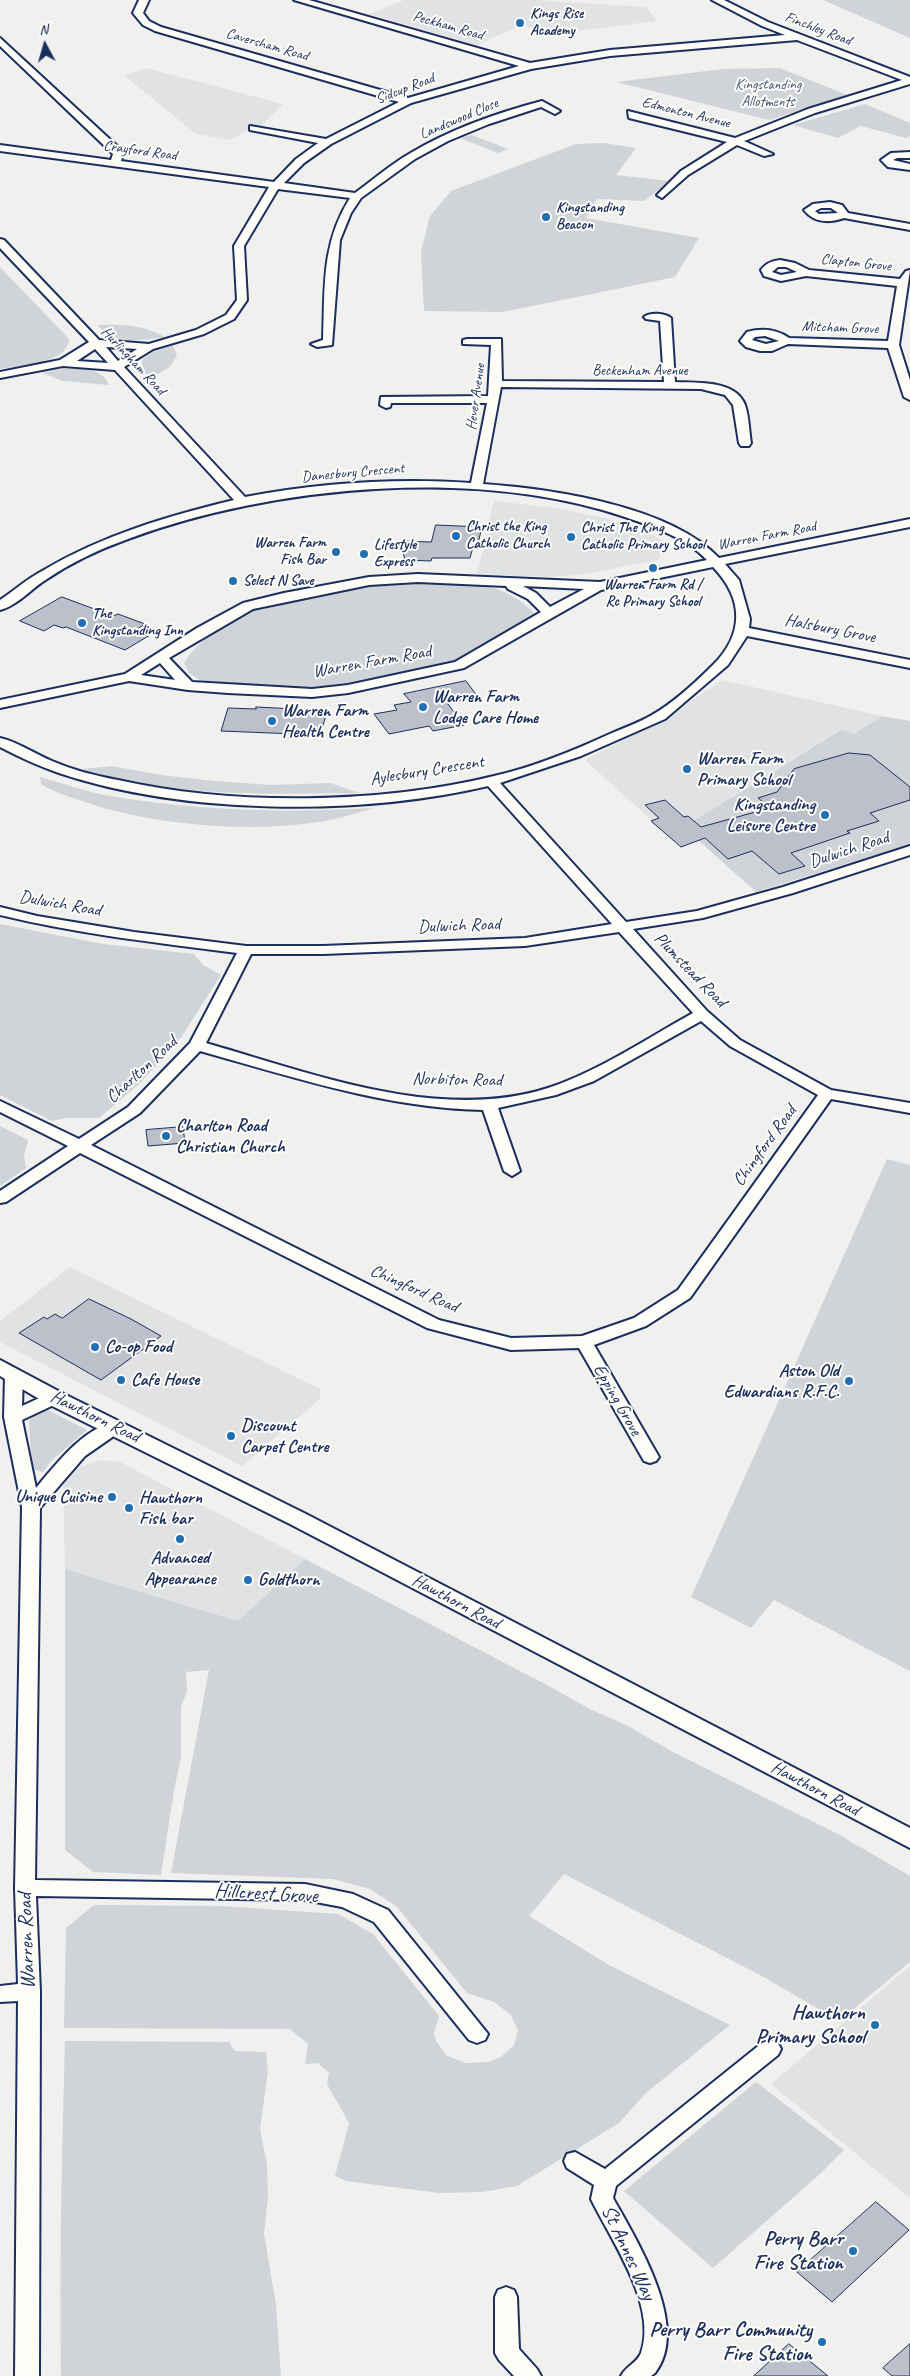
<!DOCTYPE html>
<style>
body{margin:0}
#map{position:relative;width:910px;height:2376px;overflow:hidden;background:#f0f0ee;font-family:Caveat,sans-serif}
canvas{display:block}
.north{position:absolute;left:20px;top:20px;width:50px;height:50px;-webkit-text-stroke:4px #fdfcf7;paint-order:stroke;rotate:354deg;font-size:14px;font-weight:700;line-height:20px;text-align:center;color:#1b2f5e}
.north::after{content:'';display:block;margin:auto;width:18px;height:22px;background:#1b2f5e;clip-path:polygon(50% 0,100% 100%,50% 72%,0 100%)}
</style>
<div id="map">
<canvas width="910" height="2376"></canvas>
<div class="north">N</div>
</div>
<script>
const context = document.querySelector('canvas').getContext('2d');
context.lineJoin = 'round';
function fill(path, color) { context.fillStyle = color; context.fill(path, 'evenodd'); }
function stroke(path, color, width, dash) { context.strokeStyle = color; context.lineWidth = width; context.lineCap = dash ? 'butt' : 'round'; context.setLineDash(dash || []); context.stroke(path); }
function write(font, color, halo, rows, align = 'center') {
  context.font = font + ' Caveat,sans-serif'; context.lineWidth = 4; context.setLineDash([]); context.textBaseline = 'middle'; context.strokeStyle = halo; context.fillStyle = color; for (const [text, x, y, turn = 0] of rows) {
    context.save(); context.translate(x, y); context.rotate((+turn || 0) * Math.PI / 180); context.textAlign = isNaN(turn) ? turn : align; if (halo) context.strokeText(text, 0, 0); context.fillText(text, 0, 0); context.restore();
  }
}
fill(new Path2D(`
 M404 0H536L646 7 657 21 552 34 521 25 477 45 370 14Z
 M146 68 283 104 258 129 245 132 231 140 196 134 125 76Z
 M494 501 556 508 606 518 651 534 670 545 661 552 659 560 578 575 547 577 477 574Z
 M722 680 882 716 854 734 841 729 731 797 712 836 681 847 585 760 663 720Z
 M70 1267 320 1389V1399L242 1466 0 1342V1321Z
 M101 1460 120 1462 305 1559 238 1621 65 1569 63 1480 76 1468Z
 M910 1966V2198L771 2084Z`), '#e0e2e3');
fill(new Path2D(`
 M823 0H910V38Z
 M780 68 847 95 769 120 616 82 723 69Z
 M865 104 910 123V136L906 138 861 126 838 138 793 125Z
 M472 135 508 149 498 153 460 138Z
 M604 143 636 148 616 175 670 181 644 201 597 199 586 218 699 238 675 277 503 312 424 311 421 252 430 216 451 191 576 144Z
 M0 267 69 339C68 364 19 365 0 369Z
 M98 325C122 324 144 325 165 337 144 340 112 346 98 325Z
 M173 346 177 355 170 367 150 378 142 369V360C151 351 161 349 173 346Z
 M63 369C79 369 102 367 109 385L63 381 42 373Z
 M415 581C463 585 500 577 535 614L478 650 452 662 350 684 317 688 203 682 189 673 184 663C229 596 341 587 415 581Z
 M882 716 910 721V844L756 892 699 841 711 836 694 821 842 729 854 734Z
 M112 766 161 775 215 781 271 785 330 783 360 793C285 794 211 796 138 783 118 779 100 776 82 769Z
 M40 777C63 783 86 792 110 796 198 811 284 813 374 808 359 812 344 817 330 820 258 834 160 826 91 804 74 798 57 794 41 784Z
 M0 924 103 944 194 954 203 965 221 975 182 1036 167 1054 138 1085 99 1118H66L52 1121 0 1095Z
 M0 1126 28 1140 24 1156 26 1168 0 1186Z
 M887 1159 910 1165V1671L774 1600 751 1628 691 1597Z
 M48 1410 87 1430 52 1460 43 1472 35 1470 31 1459 29 1420 35 1414Z
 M305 1559 547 1685 590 1709 628 1726 673 1752 836 1833 910 1876V1962L839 2021 762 1976 564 1874 529 1916 609 1965 730 2025 646 2093 619 2123 517 2186 483 2192 439 2193 346 2181 335 2176 349 2123 327 2084 329 2073 318 2063 305 2064 308 2044 290 2029 64 2028 66 1928 94 1905 222 1906 338 1914 373 1934 439 2016 434 2033 436 2041 446 2055 455 2059 466 2063 488 2062 501 2057 514 2045 518 2030 511 2015 494 2002 467 1993 397 1907 370 1889 333 1879 171 1873 209 1670 186 1672 187 1691 181 1707V1757L174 1790 161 1875 93 1872 65 1850V1569L238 1621Z
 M65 2041 229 2042 235 2051 266 2052 268 2071 260 2129 267 2164 268 2197 264 2234 276 2305 281 2376H61C59 2264 62 2153 65 2041Z
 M756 2082 844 2150 820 2174 713 2268 624 2191Z`), '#d0d3d8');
const building = new Path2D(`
 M436 525 482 527 477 547H473L470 558H432L431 561 405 560 400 541 431 542Z
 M62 597 113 616 118 614 145 624 136 630 150 635 125 650 66 627 63 628 54 625 44 631 20 621Z
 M466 681 478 697 447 703 464 725 433 731 429 726 389 734 374 714 397 710 394 705 411 702 404 694Z
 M256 707 296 709 327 712 320 735 221 731 228 708 256 709Z
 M849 753 870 755 910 787V800L870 813 879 821 847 831 850 833 791 853 805 866 779 874 752 851 728 859 705 838 681 847 651 821 659 818 645 805 665 800 684 817 688 816 701 827 770 808 758 798 777 792 794 769Z
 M183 1127 185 1143 148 1146 146 1130Z
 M89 1299 131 1319 161 1336 101 1380 19 1333 44 1317 47 1319 55 1314 62 1318Z
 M876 2202 909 2230 832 2302 797 2272Z
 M789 2344 828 2376H754Z
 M910 2344V2376H892L883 2368Z`);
fill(building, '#bbc0ca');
stroke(building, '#1b2f5e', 1);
const minor = new Path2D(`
 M139 0H149L143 13 149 21 161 27 408 98 519 66 294 0H309L530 63 610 50 785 35 762 26 712 0H724L768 22 910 77V84L815 113 747 140 744 141 773 154 764 156 737 145 688 175 662 198 657 195 681 171 727 142 629 118 628 111 735 138 808 109 902 80 797 40 610 56 531 69 411 103 331 144 304 163 284 183 355 193C373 180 390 165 409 154 449 130 496 113 542 101L560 111 555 114 541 107 489 124 448 141 415 159 361 198 351 213 340 240 332 345 317 347 311 344 323 340C325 288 321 244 350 198L278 189 244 246 247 300 234 319 204 334 153 349 124 367 245 497C319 483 396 478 471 483L487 403H391L390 407 386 408 380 405 381 397 488 396 491 345 463 344V340L467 339H501L502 381 664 382 660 321 646 319 644 317C650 312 665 313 671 318L675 382C697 383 736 380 745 405 749 416 749 431 751 443L749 446H741L739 443 733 405 725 395 701 389 501 387 483 484C553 489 670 506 719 558L910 519V527L725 564 739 580 750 619 749 628 910 660V668L747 636 728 665 665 719 581 756 500 783 626 922 697 911 783 887 910 846V855L793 893 703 918 633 929 707 1011 740 1040 831 1090 910 1103V1113L831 1099 690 1298 646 1326 594 1345 659 1457 656 1461 650 1463 644 1461 579 1348 511 1350 427 1328 80 1153 6 1202 0 1203V1191L68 1146 0 1112V1101L79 1139 128 1107 190 1043 237 953C158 943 78 934 0 915V907L37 916 134 932 246 946H323L525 938 612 924 488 786C360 816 184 815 59 773 39 766 19 757 0 747V738C18 742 35 754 52 761 73 770 96 776 118 780 233 806 380 804 494 776 534 767 575 750 612 733 626 727 640 722 652 715 673 703 695 683 713 665 744 634 744 599 713 567L601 590 464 668 348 693 312 697 228 693 188 690 129 681 0 708V700L125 674 197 628 243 603 284 593 369 577 418 574 600 582 707 560C686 538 654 527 625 517 476 467 274 485 128 539 100 549 72 562 47 579 32 588 17 606 0 610V600C15 590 28 578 44 570 103 535 168 516 234 500L115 370 63 366 0 378V372L60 360 89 342 0 248V239L4 240 99 340 149 344 196 330 226 315 237 300 234 246 269 187 0 151V145L111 160 113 154 0 46V38L116 145 123 154 121 161 274 182 296 159 318 143 250 130V126L326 139 399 102 155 31 143 25 133 13ZM106 347 137 349 118 361ZM95 349 108 363 77 361ZM418 582 506 586 508 589 528 599 541 612 455 662 348 685 312 689 192 682 169 658 253 609 369 585ZM523 586 584 589 550 607 536 593ZM160 663 175 680 141 675ZM619 932 693 1013C646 1039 599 1071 548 1088 439 1123 311 1073 206 1043L251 954H323L525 946ZM701 1021 730 1046 818 1095 678 1290 634 1318 582 1336 511 1338 439 1320 91 1145 140 1113 200 1051C293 1077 385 1108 483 1110L504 1171 512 1176 520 1171 498 1108 556 1095 594 1081Z
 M910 152V158H897L893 160 910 164V170L888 167 881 160 891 153Z
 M830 202 842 205 848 213 910 224V230L844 218C829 223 814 223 804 210L813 204ZM821 208H831L838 213 819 214 815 211Z
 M780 260 795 263 809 270 900 279 906 271 910 270 899 345 910 380V400L904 397 888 348 788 344 772 351H760L746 347 740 341 747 332C762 328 776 329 789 338L888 341 897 286 806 276 781 281 764 276 761 270C766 263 772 261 780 260ZM778 267H786L797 272 781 275 772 272ZM765 336 779 341 766 344 752 340 755 337Z
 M14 1370 20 1372 23 1376 22 1406 48 1394H60L63 1398 60 1402 22 1420 36 1488C57 1463 82 1430 115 1421L121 1423 124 1427 121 1431 85 1456 40 1508 35 1880 305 1884 353 1894 388 1910 488 2034 485 2040 477 2043 469 2040 374 1922 342 1907 305 1900 36 1896 40 1992 39 2376H15L18 2001 0 2002V1986L18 1984 15 1888 22 1507 4 1417 5 1376 8 1372Z
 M770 2040 778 2043 781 2049 778 2055 616 2186 613 2198C637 2241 691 2327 655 2373L651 2376H621C626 2366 637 2363 641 2353 658 2306 611 2240 591 2199L594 2185 567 2168 564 2161 567 2154 575 2152 605 2169 762 2043Z
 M506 2287 514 2290 517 2297 519 2349 537 2369 541 2376H514L499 2360 495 2353V2297L498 2290Z`);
const tertiary = new Path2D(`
 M0 1360 62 1393 306 1514 910 1828V1848L290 1524 46 1403 0 1376Z`);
stroke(minor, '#1b2f5e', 4);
stroke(tertiary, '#1b2f5e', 4);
fill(minor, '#fdfcf7');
fill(tertiary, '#fdfcf7');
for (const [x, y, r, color] of [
 [520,23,5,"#1f6fb2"],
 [546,217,5,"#1f6fb2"],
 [456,536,5,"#1f6fb2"],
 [571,537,5,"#1f6fb2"],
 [336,552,5,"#1f6fb2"],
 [364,554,5,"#1f6fb2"],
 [653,568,5,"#1f6fb2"],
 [233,581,5,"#1f6fb2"],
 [82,623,5,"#1f6fb2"],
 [423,707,5,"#1f6fb2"],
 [272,721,5,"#1f6fb2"],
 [687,769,5,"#1f6fb2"],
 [825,815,5,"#1f6fb2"],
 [166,1136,5,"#1f6fb2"],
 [95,1347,5,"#1f6fb2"],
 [121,1380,5,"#1f6fb2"],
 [849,1381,5,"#1f6fb2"],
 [231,1436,5,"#1f6fb2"],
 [112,1497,5,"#1f6fb2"],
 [129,1508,5,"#1f6fb2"],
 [180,1539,5,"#1f6fb2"],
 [248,1580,5,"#1f6fb2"],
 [875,2025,5,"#1f6fb2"],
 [853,2251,5,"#1f6fb2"],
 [822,2342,5,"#1f6fb2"]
]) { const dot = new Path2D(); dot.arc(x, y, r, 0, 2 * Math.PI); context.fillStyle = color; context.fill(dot); stroke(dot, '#fdfcf7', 2); }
write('bold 15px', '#1b2f5e', '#fdfcf7', [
 ["Kings Rise",530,14],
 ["Academy",530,31],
 ["Kingstanding",556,208],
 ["Beacon",556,225],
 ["Christ the King",466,527],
 ["Catholic Church",466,544],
 ["Christ The King",581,528],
 ["Catholic Primary School",581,545],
 ["Warren Farm",326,543,"right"],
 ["Fish Bar",326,560,"right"],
 ["Lifestyle",374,545],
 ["Express",374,562],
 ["Select N Save",243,581],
 ["Warren Farm Rd /",653,585,"center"],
 ["Rc Primary School",653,602,"center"],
 ["The",92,614],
 ["Kingstanding Inn",92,631]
], 'left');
write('15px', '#1b2f5e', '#fdfcf7', [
 ["Peckham Road",448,26,16],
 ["Finchley Road",818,29,21],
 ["Caversham Road",267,45,16],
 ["Sidcup Road",405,89,-21],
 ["Edmonton Avenue",686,113,14],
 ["Landswood Close",459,119,-23],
 ["Crayford Road",140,151,8],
 ["Clapton Grove",856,263,6],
 ["Mitcham Grove",840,328,2],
 ["Hurlingham Road",133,361,47],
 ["Beckenham Avenue",640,371],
 ["Hever Avenue",476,397,-82],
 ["Danesbury Crescent",353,473,-5],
 ["Warren Farm Road",767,536,-11]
]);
write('15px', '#48587c', '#fdfcf7', [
 ["Kingstanding",768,85],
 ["Allotments",768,102]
]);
write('18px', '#1b2f5e', '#fdfcf7', [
 ["Halsbury Grove",830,629,11],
 ["Warren Farm Road",372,662,-10],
 ["Aylesbury Crescent",427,771,-9],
 ["Dulwich Road",849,850,-18],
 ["Dulwich Road",60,904,10],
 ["Dulwich Road",459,926,-2],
 ["Plumstead Road",690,970,46],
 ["Charlton Road",142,1070,-43],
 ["Norbiton Road",457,1080,1],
 ["Chingford Road",765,1146,-54],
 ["Chingford Road",414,1289,24],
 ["Epping Grove",617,1400,60],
 ["Hawthorn Road",95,1417,26],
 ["Hawthorn Road",456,1602,28],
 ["Hawthorn Road",815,1789,28]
]);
write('bold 18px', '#1b2f5e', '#fdfcf7', [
 ["Warren Farm",433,697],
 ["Lodge Care Home",433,718],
 ["Warren Farm",282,711],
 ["Health Centre",282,732],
 ["Warren Farm",697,759],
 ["Primary School",697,780],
 ["Kingstanding",815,805,"right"],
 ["Leisure Centre",815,826,"right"],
 ["Charlton Road",176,1126],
 ["Christian Church",176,1147],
 ["Co-op Food",105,1347],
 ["Aston Old",839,1371,"right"],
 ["Edwardians R.F.C.",839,1392,"right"],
 ["Cafe House",131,1380],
 ["Discount",241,1426],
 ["Carpet Centre",241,1447],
 ["Unique Cuisine",102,1497,"right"],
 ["Hawthorn",139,1498],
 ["Fish bar",139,1519],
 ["Advanced",180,1558,"center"],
 ["Appearance",180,1579,"center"],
 ["Goldthorn",258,1580]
], 'left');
write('21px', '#1b2f5e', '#fdfcf7', [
 ["Hillcrest Grove",266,1894,3],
 ["Warren Road",27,1941,-92],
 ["St Annes Way",628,2253,65]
]);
write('bold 21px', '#1b2f5e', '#fdfcf7', [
 ["Hawthorn",865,2013],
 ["Primary School",865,2037],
 ["Perry Barr",843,2239],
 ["Fire Station",843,2263],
 ["Perry Barr Community",812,2330],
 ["Fire Station",812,2354]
], 'right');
</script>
